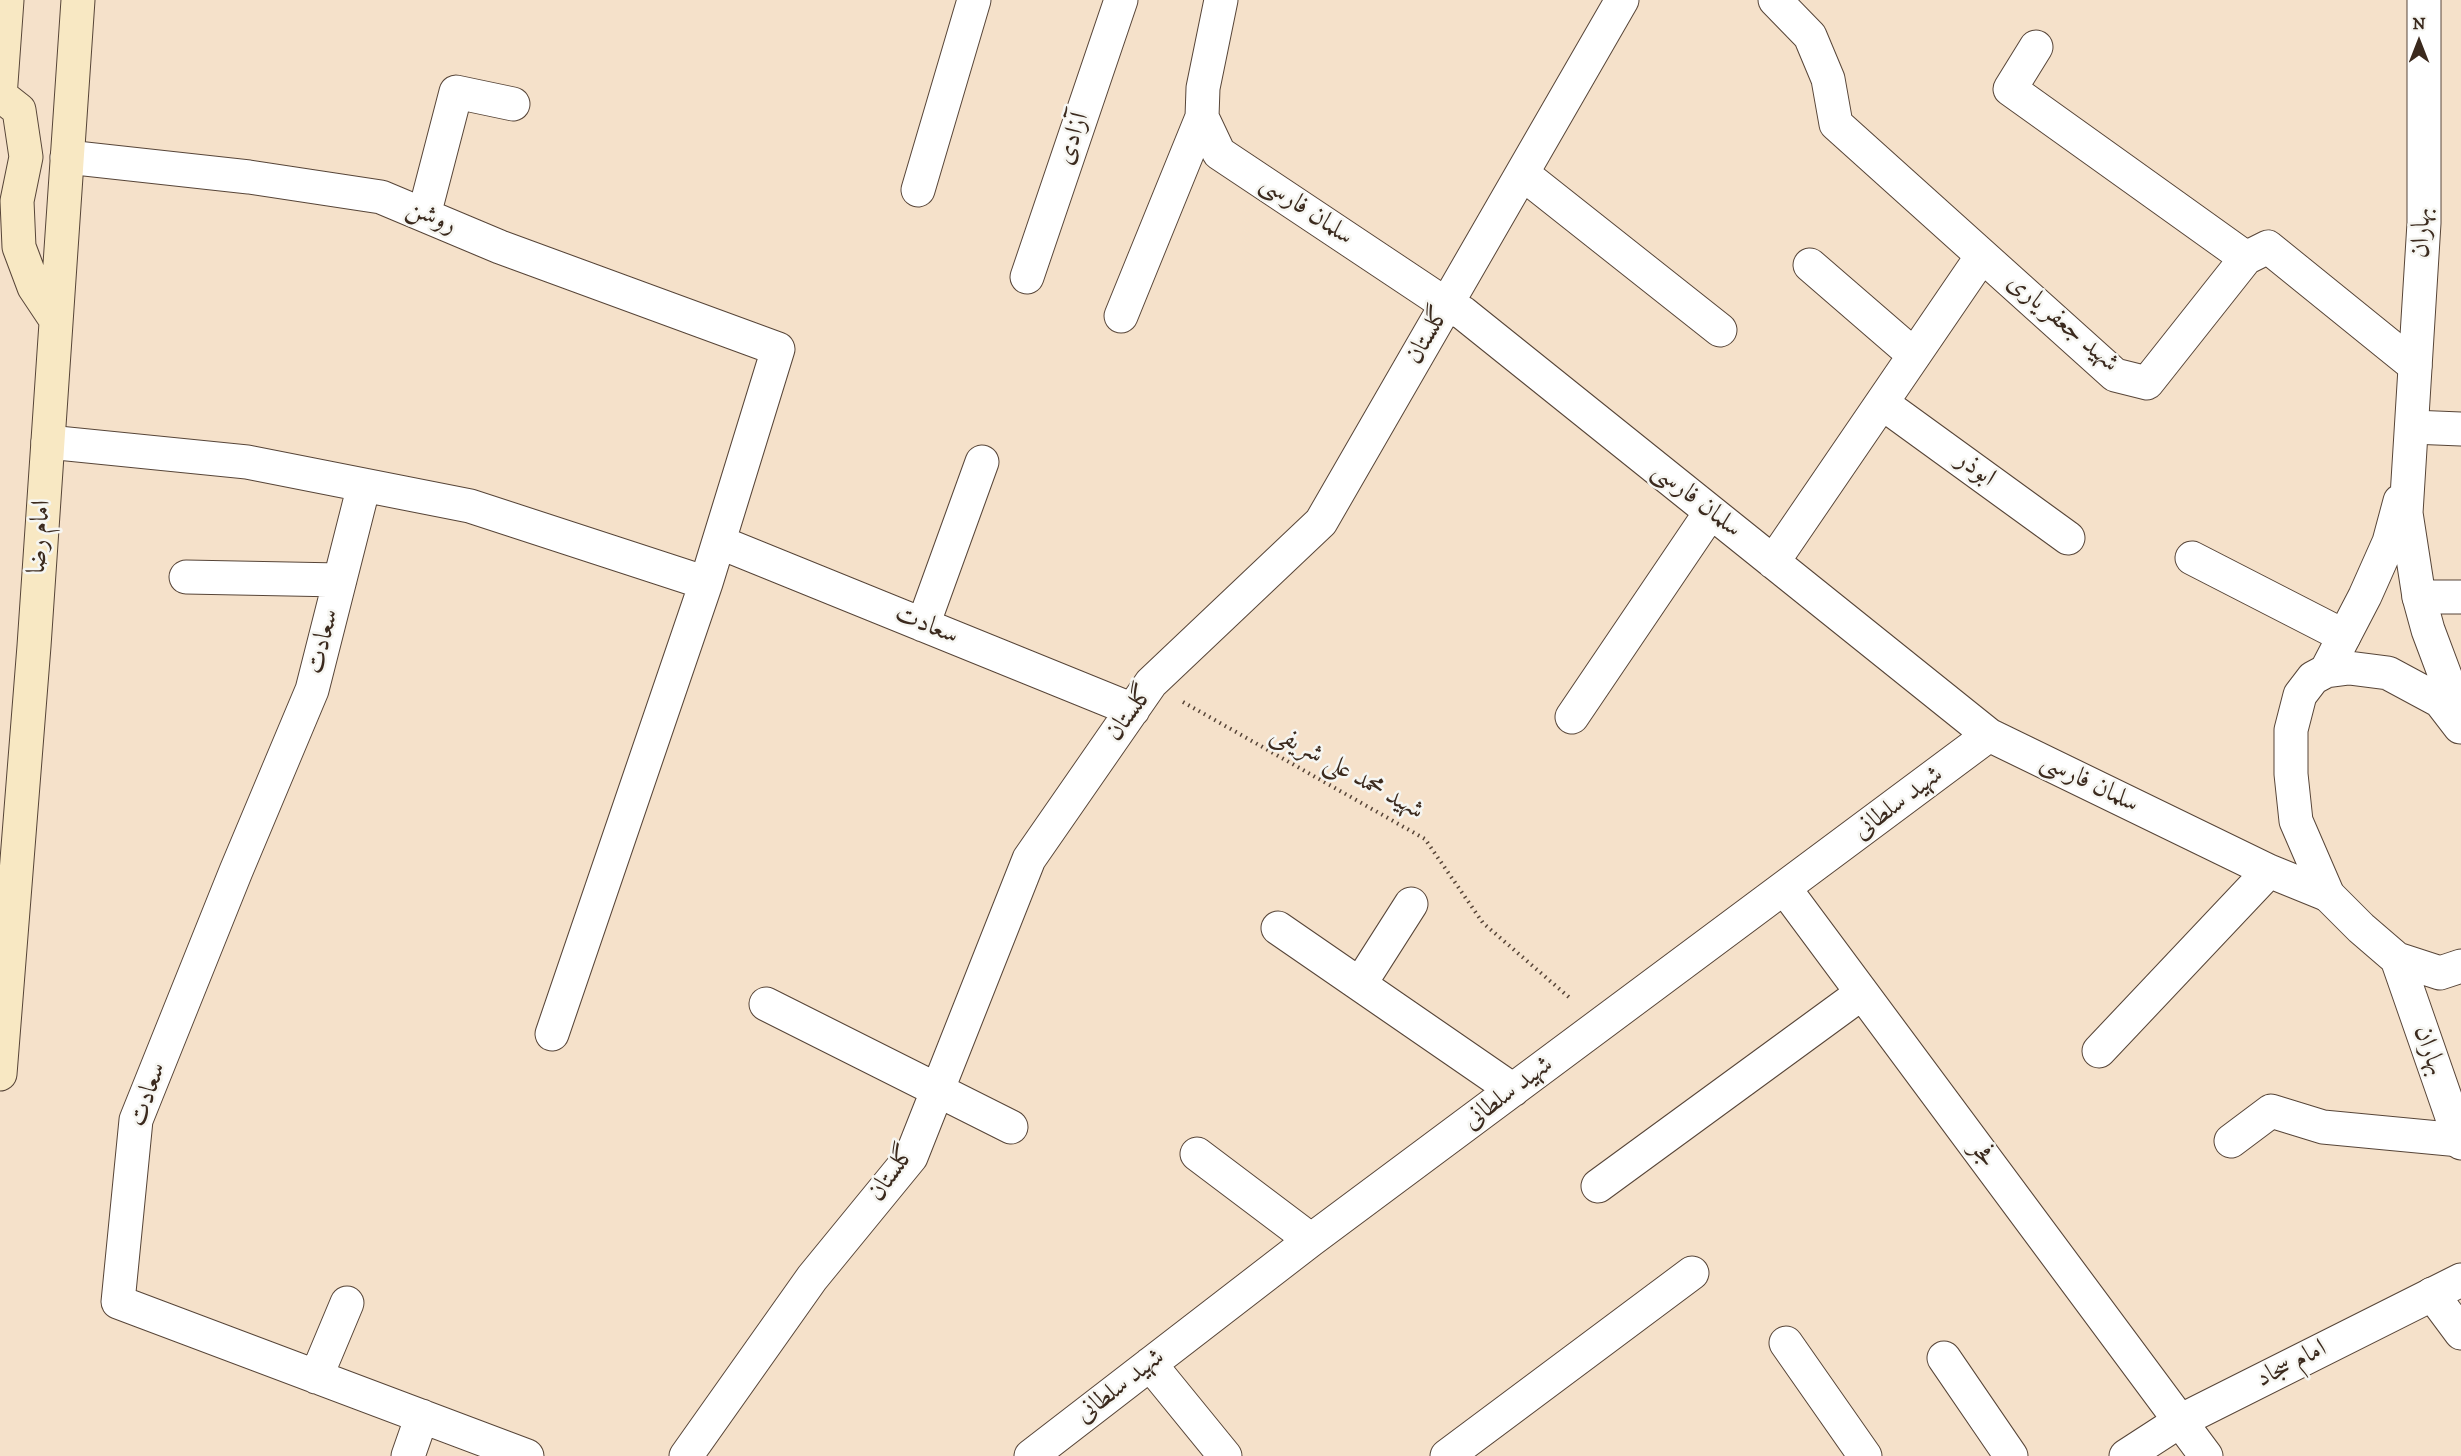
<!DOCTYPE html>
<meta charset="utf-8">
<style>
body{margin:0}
#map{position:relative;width:2461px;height:1456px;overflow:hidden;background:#f5e1ca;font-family:"IM FELL DW Pica",serif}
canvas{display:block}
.north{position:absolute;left:2389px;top:12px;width:60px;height:60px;-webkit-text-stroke:4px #f6f6f2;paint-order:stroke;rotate:0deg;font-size:16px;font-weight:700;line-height:24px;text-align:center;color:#3b2a1e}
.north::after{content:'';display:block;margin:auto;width:21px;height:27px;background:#3b2a1e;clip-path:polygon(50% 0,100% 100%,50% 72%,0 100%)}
</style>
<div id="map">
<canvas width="2461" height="1456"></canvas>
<div class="north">N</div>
</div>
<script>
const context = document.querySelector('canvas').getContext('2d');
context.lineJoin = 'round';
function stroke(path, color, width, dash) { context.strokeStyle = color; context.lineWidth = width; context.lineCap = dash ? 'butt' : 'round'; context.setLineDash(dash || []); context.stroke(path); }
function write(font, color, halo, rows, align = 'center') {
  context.font = font + ' "IM FELL DW Pica",Amiri,serif'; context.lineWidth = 5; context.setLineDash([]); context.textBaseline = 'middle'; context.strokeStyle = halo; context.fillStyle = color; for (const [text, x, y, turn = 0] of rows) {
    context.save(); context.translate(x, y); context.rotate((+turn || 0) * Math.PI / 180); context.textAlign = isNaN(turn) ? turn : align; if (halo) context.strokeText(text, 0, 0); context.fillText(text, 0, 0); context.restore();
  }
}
const minor = new Path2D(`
 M1221 0 1203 88 1202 117 1219 153 1447 305 1463 313 1989 735 2269 871 2328 895
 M1775 0 1810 36 1828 79 1836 124 2115 375 2147 383 2246 258 2268 247 2415 366
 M2036 47 2010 89 2246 258
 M67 157 249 177 381 197 500 247 778 349 706 583 552 1034
 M1523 174 1720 330
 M918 190 974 0
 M424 215 456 92 513 104
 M1810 265 1914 355
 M1027 277 1121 0
 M1121 316 1202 117
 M1882 403 2068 538
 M2412 427 2461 429
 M48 442 247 462 470 506 706 583
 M364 485 312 690 236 871 136 1120 118 1302 527 1456
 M719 542 1133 710
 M2192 558 2344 636
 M1773 562 1982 256
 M186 577 340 580
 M2419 597H2461
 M923 625 982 462
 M1572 717 1710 513
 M1785 889 2180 1421
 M1278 928 1513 1090
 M1360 984 1411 904
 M766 1004 1011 1127
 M2099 1051 2269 871
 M2231 1141 2271 1111 2323 1127 2460 1140
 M1197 1154 1311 1240
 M1598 1186 1862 993
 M2432 1294 2461 1333
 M1786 1343 1865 1456
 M1944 1358 2011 1456
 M1150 1364 1225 1456
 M316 1377 347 1303
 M408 1456 422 1416
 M686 1456 812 1278 911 1157 1029 859 1151 683 1321 522 1622 0
 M1031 1456 1311 1240 1989 735
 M1447 1456 1692 1273`);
const tertiary = new Path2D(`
 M2424 0V223L2406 513 2419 597 2428 630 2461 718
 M2326 671 2365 596 2389 542 2400 501
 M2460 727 2440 701 2388 673 2349 668 2326 671 2313 678 2300 695 2291 730V774L2296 821 2328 895 2361 928 2397 959 2440 973 2461 966
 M2397 959 2461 1143
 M2180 1421 2206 1456
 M2126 1456 2180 1421 2461 1280`);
const secondary = new Path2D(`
 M0 95 19 110 26 157 17 201 19 247 34 287 56 320
 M0 97 7 0
 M0 1074 34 646 78 0`);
stroke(minor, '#574538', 35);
stroke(tertiary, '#574538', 35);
stroke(secondary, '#574538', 35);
stroke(new Path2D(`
 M1183 702 1425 839 1483 923 1571 999`), '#574538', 4, [1.5, 4.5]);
stroke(minor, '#fff', 33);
stroke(tertiary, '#fff', 33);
stroke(secondary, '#f8e8c3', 33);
write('26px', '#3b2a1e', '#f6f6f2', [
 ["آزادی",1074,139,-71],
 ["سلمان فارسی",1306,211,34],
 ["روشن",431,218,23],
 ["بهاران",2423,233,-88],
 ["شهید جعفر یاری",2062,324,40],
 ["گلستان",1429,336,-60],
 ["ابوذر",1975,470,36],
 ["سلمان فارسی",1696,501,38],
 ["امام رضا",41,537,-86],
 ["سعادت",926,626,22],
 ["سعادت",324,642,-76],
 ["گلستان",1131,714,-54],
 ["شهید محمد علی شریفی",1347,773,29],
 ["سلمان فارسی",2089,784,26],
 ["شهید سلطانی",1899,804,-37],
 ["بهاران",2428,1051,71],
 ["شهید سلطانی",1509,1094,-37],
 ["سعادت",149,1095,-71],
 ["فجر",1982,1155,53],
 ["گلستان",893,1174,-55],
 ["امام سجاد",2292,1365,-27],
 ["شهید سلطانی",1121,1387,-38]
]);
</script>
